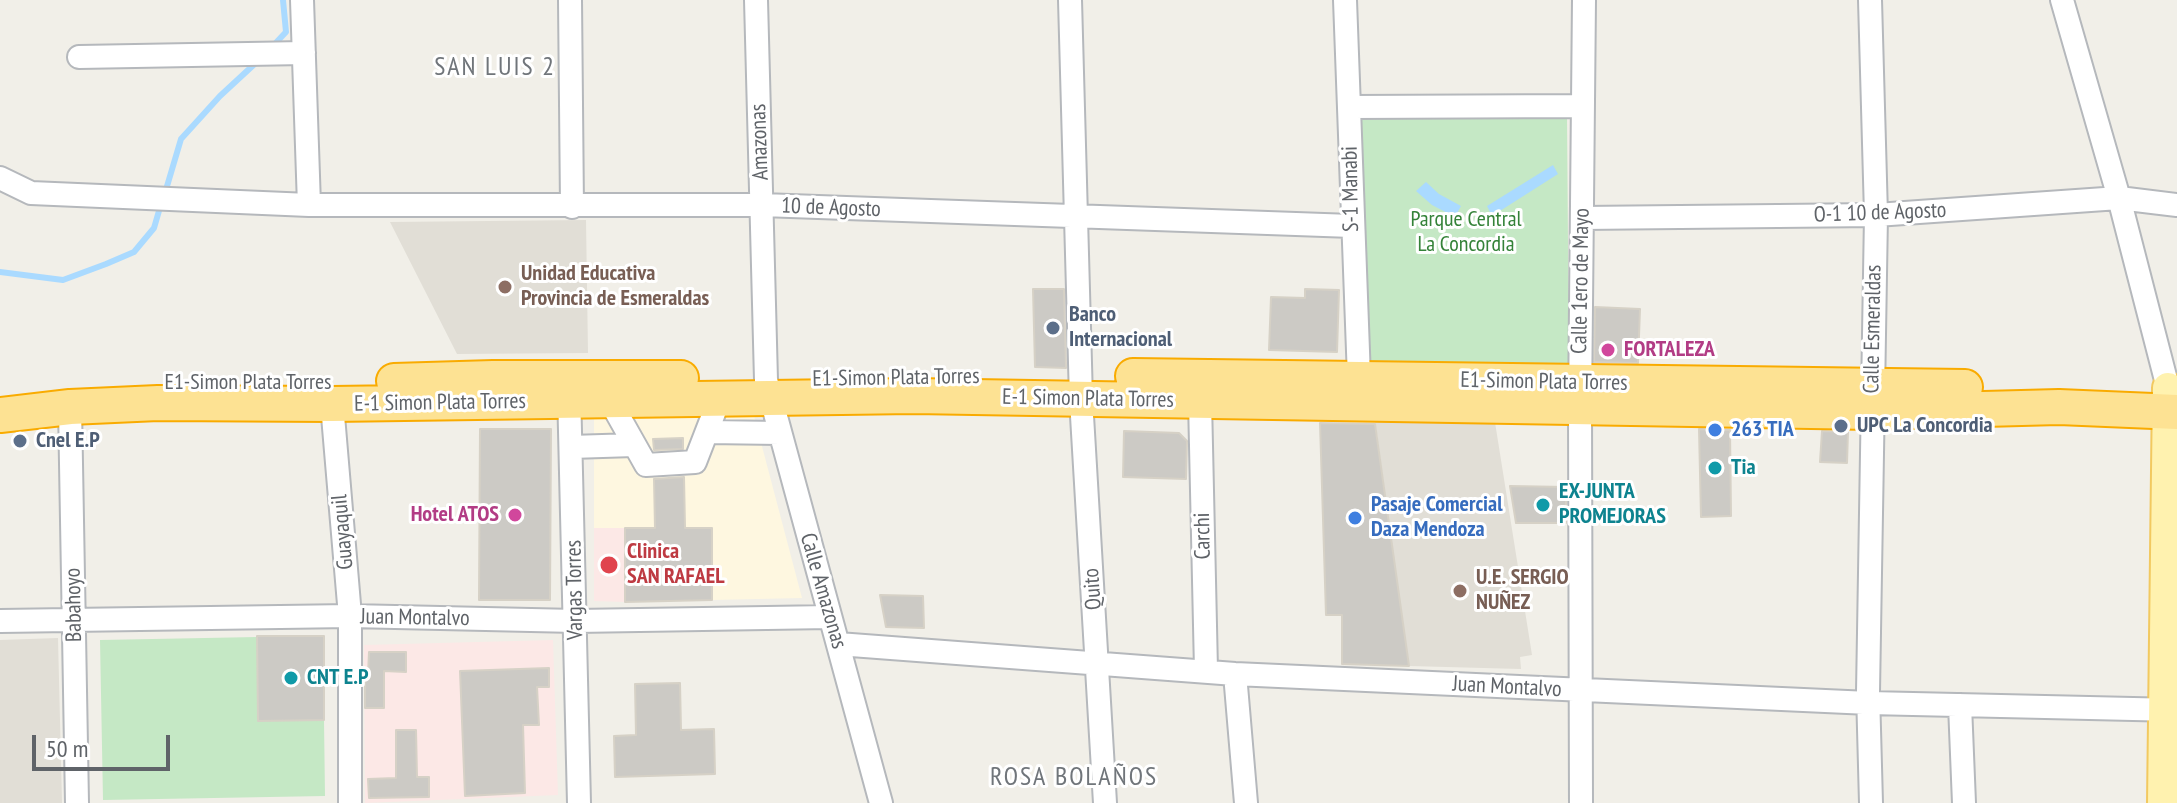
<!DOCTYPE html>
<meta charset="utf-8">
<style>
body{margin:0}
#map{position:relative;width:2177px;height:803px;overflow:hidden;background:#f1efe8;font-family:"PT Sans Narrow",sans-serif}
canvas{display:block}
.scale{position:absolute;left:32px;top:735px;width:138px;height:36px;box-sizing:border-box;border:4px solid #5f6368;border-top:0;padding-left:10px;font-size:24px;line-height:28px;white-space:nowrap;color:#5f6368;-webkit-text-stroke:6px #fff;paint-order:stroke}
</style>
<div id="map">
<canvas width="2177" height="803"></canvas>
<div class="scale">50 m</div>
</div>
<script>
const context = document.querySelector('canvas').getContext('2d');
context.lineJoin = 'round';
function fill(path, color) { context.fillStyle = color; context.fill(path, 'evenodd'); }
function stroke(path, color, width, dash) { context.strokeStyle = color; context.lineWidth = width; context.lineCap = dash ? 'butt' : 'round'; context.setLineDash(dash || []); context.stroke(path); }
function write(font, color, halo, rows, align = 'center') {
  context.font = font + ' "PT Sans Narrow",sans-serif'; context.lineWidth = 6; context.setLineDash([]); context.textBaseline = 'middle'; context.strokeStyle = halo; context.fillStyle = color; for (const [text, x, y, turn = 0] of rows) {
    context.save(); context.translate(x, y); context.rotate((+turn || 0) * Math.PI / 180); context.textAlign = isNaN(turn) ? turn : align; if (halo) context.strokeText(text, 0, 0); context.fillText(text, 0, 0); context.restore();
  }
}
fill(new Path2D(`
 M754 416 802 598 712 600V528H594V417Z`), '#fef7e0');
fill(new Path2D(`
 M586 220 588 353 457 354 390 222Z
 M1494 416 1532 655 1520 657 1521 669 1409 666 1375 420Z
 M58 638 62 803H0V640Z`), '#e1ded6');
fill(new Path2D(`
 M594 528H625V602L594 601Z
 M553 640 558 795 365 803 364 645Z`), '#fce8e6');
fill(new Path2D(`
 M1567 114 1569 370 1369 371 1359 115Z
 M257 637 258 720H324L325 796 103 800 100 640Z`), '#c5e8c5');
fill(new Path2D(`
 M1553 165 1558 174 1492 216 1487 206Z
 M1426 182 1439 194 1461 206 1455 217 1432 205 1416 191Z`), '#aadaff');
stroke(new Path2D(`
 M271 48 286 32 283 0
 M165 193 181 139 220 96 260 59
 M0 272 63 280 106 264 134 252 154 228 161 204`), '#aadaff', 6);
const building = new Path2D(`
 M1033 289H1064L1066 368 1035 367Z
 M1305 289 1339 290 1337 352 1269 350 1271 297 1305 298Z
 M1595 307 1640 309 1638 363 1594 362Z
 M1320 423 1375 424 1409 666 1342 664V615H1326Z
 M480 429H551L550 600H479Z
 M1699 429 1730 430 1731 516 1701 517Z
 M1124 431 1179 433 1187 441 1186 479 1123 477Z
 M1822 431 1848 432 1847 463 1820 462Z
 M683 438V449L654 450 653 439Z
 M684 477 685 528H712V600L625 602V528H655L654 479Z
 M1510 486 1566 487V523H1516Z
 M880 595 923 596 924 628 886 627Z
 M257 636H324V720L258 721Z
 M369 652H406V672L384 671V708H365V675H368Z
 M549 668V687H537L539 725H523L525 793 465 796 460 671Z
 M680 683 681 730 714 729 715 774 615 777 614 736 636 735 635 684Z
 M396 730H416L417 777H429V797L369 798 368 779 396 778Z`);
fill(building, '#cccac5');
stroke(building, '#d6d1c6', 2);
const minor = new Path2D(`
 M302 0 309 205
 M570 0 572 207
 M756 0 766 380 881 803
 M1070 0 1081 399 1105 803
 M1345 0 1359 378
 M1870 0 1876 215 1868 692 1871 803
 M2062 0 2119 198 2168 388
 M79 57 304 53
 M1350 107 1583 106
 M0 178 31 193 309 205H762L1352 226
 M1582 218 1876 215 2119 198 2177 205
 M569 390 579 803
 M610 401 646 465 695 462 719 400
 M1200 401 1206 670
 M332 404 350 616V803
 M70 407 77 803
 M707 432 780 433
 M571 447 634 445
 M0 621 350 616 576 621 830 617
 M838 644 1235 674 1869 703 2177 710
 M1235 674 1246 803
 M1960 705 1964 803
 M1581 803 1580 407 1584 0`);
const major = new Path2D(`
 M2163 803 2168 388`);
const highway = new Path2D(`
 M1133 376 1965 387
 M394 381 493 378H681
 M0 415 70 407 158 403 332 404 914 396 1871 412 2059 407 2177 412`);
stroke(minor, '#b5b8bc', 26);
stroke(major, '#f2c960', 34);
stroke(highway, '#f9ab00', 38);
stroke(minor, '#fff', 22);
stroke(major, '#fff2af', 30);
stroke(highway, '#fde293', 34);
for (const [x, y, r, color] of [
 [505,287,8,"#8d6e63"],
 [1053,328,8,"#5c6f8a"],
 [1608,350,8,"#d1479c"],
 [1841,426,8,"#5c6f8a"],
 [1715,430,8,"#3f7fe0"],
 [20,441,8,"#5c6f8a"],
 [1715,468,8,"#0f9aa8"],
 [1543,505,8,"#0f9aa8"],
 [515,515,8,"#d1479c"],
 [1355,518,8,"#3f7fe0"],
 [609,565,10,"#e0444e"],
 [1460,591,8,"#8d6e63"],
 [291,678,8,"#0f9aa8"]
]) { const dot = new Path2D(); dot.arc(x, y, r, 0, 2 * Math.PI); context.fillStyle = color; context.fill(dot); stroke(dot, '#fff', 3); }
write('22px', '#5f6368', '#fff', [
 ["Amazonas",760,142,-92],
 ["S-1 Manabi",1351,189,-91],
 ["10 de Agosto",831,208,2],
 ["O-1 10 de Agosto",1880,213,-2],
 ["Calle 1ero de Mayo",1581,281,-89],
 ["Calle Esmeraldas",1873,329,-89],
 ["E1-Simon Plata Torres",896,378,-1],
 ["E1-Simon Plata Torres",1544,382,1],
 ["E1-Simon Plata Torres",248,383],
 ["E-1 Simon Plata Torres",1088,399,1],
 ["E-1 Simon Plata Torres",440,403,-1],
 ["Guayaquil",343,532,-95],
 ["Carchi",1203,536,-91],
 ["Quito",1093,589,-94],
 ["Vargas Torres",575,590,-91],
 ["Calle Amazonas",823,591,74],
 ["Babahoyo",74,605,-91],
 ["Juan Montalvo",415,618,1],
 ["Juan Montalvo",1507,687,3]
]);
write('22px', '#348238', '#fff', [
 ["Parque Central",1466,220],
 ["La Concordia",1466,245]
]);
write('bold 22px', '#785e54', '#fff', [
 ["Unidad Educativa",521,274],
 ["Provincia de Esmeraldas",521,299],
 ["U.E. SERGIO",1476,578],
 ["NUÑEZ",1476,603]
], 'left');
write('bold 22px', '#4e5e75', '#fff', [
 ["Banco",1069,315],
 ["Internacional",1069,340],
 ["UPC La Concordia",1857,426],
 ["Cnel E.P",36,441]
], 'left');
write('bold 22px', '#b23c85', '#fff', [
 ["FORTALEZA",1624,350],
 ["Hotel ATOS",499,515,"right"]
], 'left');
write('bold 22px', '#366cbe', '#fff', [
 ["263 TIA",1731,430],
 ["Pasaje Comercial",1371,505],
 ["Daza Mendoza",1371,530]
], 'left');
write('bold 22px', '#0d838f', '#fff', [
 ["Tia",1731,468],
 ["EX-JUNTA",1559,492],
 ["PROMEJORAS",1559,517],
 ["CNT E.P",307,678]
], 'left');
write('bold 22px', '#be3a42', '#fff', [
 ["Clinica",627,552],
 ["SAN RAFAEL",627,577]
], 'left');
context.letterSpacing = '2px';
write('26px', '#70757a', '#fff', [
 ["SAN LUIS 2",495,68],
 ["ROSA BOLAÑOS",1074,778]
]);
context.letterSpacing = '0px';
</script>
